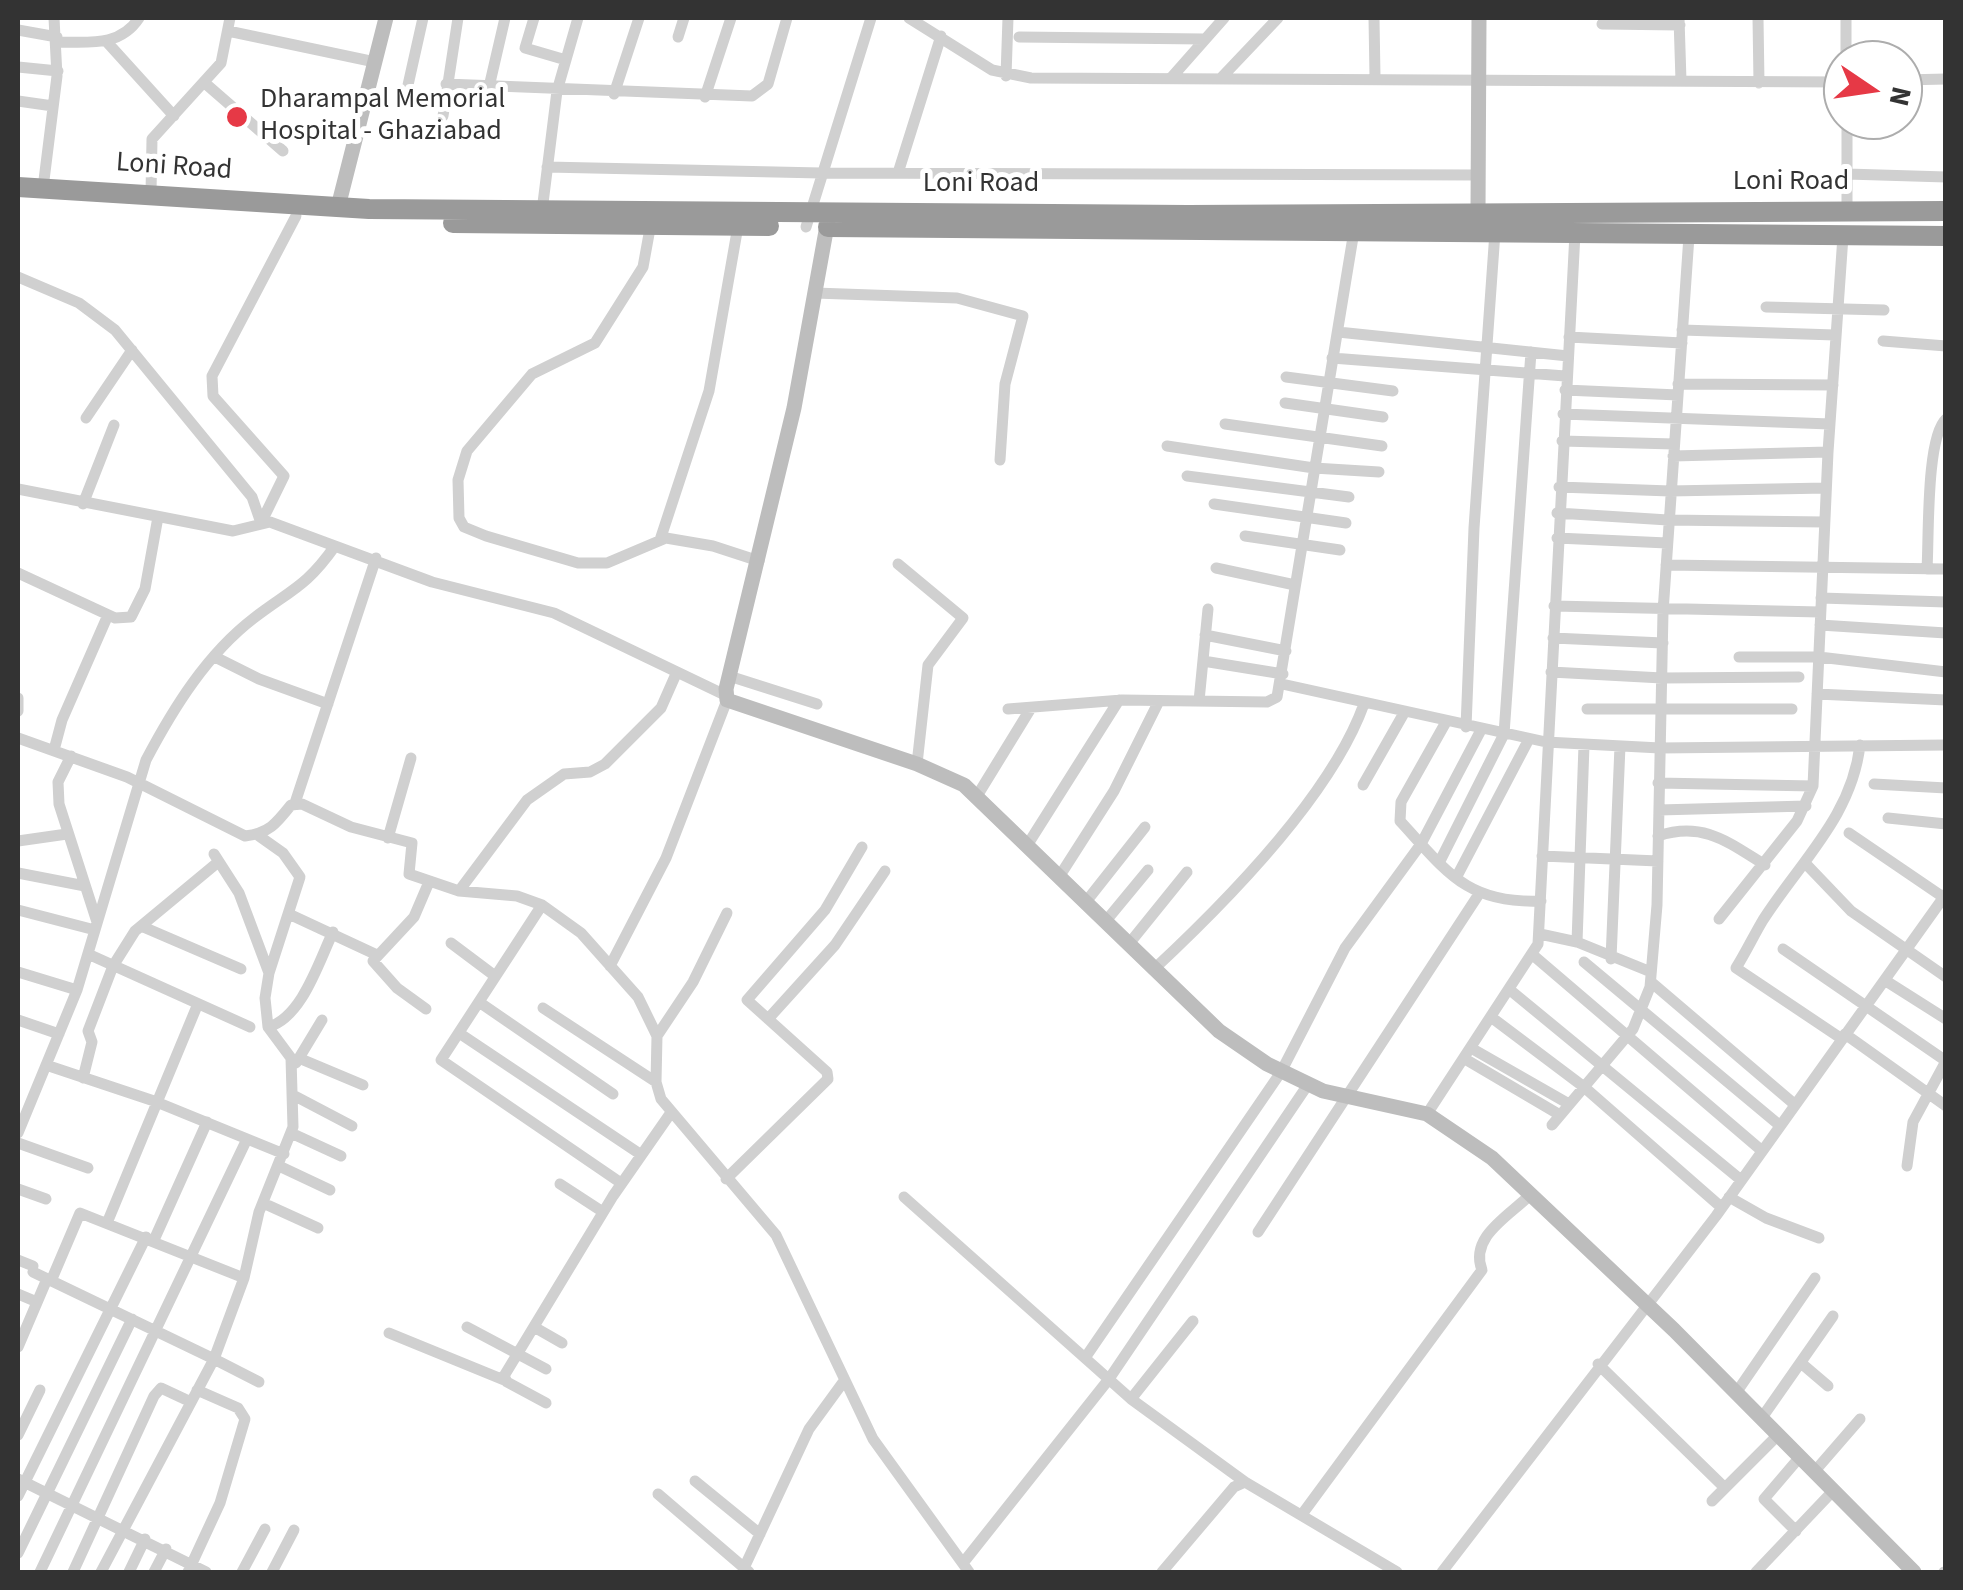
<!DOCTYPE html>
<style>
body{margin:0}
#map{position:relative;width:1963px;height:1590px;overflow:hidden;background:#fff;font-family:"Source Sans 3",sans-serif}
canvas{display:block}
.frame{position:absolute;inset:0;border:20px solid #333;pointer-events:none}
.north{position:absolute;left:1823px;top:40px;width:100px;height:100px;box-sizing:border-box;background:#fff;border:2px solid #adadad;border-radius:50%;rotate:103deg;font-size:28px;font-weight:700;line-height:40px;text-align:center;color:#333}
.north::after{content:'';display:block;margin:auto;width:35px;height:45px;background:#e63946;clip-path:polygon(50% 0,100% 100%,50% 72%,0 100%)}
</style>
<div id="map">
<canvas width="1963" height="1590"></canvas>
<div class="frame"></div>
<div class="north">N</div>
</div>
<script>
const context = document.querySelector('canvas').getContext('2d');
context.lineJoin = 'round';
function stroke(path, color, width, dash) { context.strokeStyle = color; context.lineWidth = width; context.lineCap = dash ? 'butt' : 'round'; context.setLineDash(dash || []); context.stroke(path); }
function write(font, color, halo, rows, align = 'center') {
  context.font = font + ' "Source Sans 3",sans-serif'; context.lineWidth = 10; context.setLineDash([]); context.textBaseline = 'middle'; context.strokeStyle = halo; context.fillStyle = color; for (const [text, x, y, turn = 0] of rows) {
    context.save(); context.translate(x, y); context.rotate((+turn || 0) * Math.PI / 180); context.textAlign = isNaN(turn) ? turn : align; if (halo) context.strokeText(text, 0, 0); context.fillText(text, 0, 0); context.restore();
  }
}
stroke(new Path2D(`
 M534 18 525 48 566 60
 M909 18 992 70 1031 78 1843 82
 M1374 18 1375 77
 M1679 18 1681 81
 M1758 18 1759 83
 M1846 18V60
 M1602 24 1680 25
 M18 30 57 37
 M228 31 375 62
 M678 37 684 18
 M1019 37 1204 39
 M106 41 174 116
 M58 42C89 42 120 47 139 18
 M18 67 58 71
 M1006 76 1008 18
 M1171 78 1224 18
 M1221 78 1278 18
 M1903 80 1946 79
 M206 84 283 151
 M446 84 752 96 768 84 787 18
 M408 85 423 18
 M489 87 505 18
 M614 94 639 18
 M705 97 731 18
 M18 101 53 106
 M443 116 458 18
 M547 167 821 173 1478 175
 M898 173 941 36
 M1847 174 1946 177
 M43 188 57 76 54 18
 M151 193 152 139 221 63 230 18
 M1847 210V120
 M542 211 557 91 578 18
 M651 223 643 267 595 343 532 374 467 451 458 480 459 518 464 527 486 536 578 563H607L666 538 713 546 759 561
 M806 227 871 18
 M18 277 79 303 115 330 252 497 261 523 284 476 213 396 212 376 296 216
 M815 293 957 298 1023 316 1005 384 1000 460
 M1766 307 1884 310
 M1682 330 1835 335
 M1338 332 1568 356
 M1569 337 1682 343
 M1883 341 1946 346
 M1332 358 1565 376
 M1286 377 1393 391
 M1678 384 1833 385
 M1565 390 1678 395
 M1285 403 1383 417
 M1563 414 1830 424
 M86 418 132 350
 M1225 424 1382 446
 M1562 441 1674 444
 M1167 446 1314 468 1379 472
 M1673 456 1828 452
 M1187 476 1349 497
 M1559 487 1670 491 1826 488
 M18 489 233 531 270 522 432 582 554 613 725 695
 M83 504 114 425
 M1214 504 1346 523
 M1557 513 1668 520 1824 522
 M1245 536 1340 550
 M1557 538 1667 543
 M660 540 709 391 738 226
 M898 564 963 618 928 665 917 764
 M1666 565 1946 569
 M1216 568 1295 585
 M1927 569C1929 538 1926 437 1946 419
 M18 573 115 618 131 617 145 589 158 517
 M1821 598 1946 602
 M1554 606 1820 612
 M1820 625 1946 633
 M1205 635 1286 651
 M1553 638 1663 643
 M215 657 259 679 328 704
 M1739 657H1819L1946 672
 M1203 661 1283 674
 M1551 672 1662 678 1799 677
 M729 676 817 704
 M1282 684 1546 742 1660 748 1946 745
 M1817 694 1946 700
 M18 698V711
 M1199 701 1208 609
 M1008 709 1122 700 1267 702 1277 697 1354 231
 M1587 709H1792
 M1446 722 1401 802 1400 821C1447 872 1467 904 1541 901
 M1466 727 1474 528 1495 232
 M18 738 127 777 245 836C269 833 276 824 291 805L302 804 351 827 412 843 409 874 459 891 517 896 542 905 581 933 638 997 657 1036 656 1082 661 1099 776 1235 873 1439 969 1572
 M54 750 62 720 108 615
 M71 756 58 782 59 804 97 922
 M1658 783 1813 786
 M1874 784 1946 788
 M1363 785 1404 713
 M977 796 1031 708
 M295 803 376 558
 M1659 810 1806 806
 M1888 818 1946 824
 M1849 833 1943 897
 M259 836 283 853 300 877 269 973
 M1658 836C1703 821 1728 842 1765 865
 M388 838 411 758
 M18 841 67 834
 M1028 844 1119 700
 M214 854 239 893 269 973 265 998 268 1027
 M1542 856 1658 861
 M1439 863 1504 734 1531 352
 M1806 864 1851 911 1946 977
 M18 873 85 886
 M1059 877 1114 791 1159 701
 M1456 878 1529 739
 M459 891 527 800 564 774 590 772 605 764 661 708 676 674
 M1085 903 1145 827
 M542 905 441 1060 621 1183
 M18 910 95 930
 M291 915 377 955
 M1719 919 1797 821 1813 786 1828 452 1843 236
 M1105 922 1148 870
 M141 926 241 969
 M1540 934 1577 942 1651 972
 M1577 942 1584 745
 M451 943 495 976
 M1128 945 1187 872
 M1783 949 1946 1061
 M88 954 250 1027
 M1534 956 1761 1150
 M1611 959 1620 746
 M1584 962 1778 1124
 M610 966 666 858 727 700
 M1153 970C1225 903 1331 796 1364 704
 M18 972 77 990
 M1886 981 1946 1019
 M1651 982 1793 1103
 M1510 990 1741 1180
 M479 1002 613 1094
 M543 1008 656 1082
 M426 1009 397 988 373 961 414 917 429 882
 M1491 1017 1584 1087 1721 1207
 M768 1019 835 945 885 871
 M18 1020 59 1034
 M459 1033 640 1154
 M1845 1034 1946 1106
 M657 1036 693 982 727 913
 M1842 1039 1736 968C1746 952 1754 935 1763 920 1800 862 1852 816 1860 745
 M1471 1048 1569 1104
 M301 1059 363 1085
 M1465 1059 1560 1115
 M296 1063 322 1020
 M46 1065 154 1101 284 1154
 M83 1078 92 1042 88 1031 113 966 135 931 217 863
 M293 1095 352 1126
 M1427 1114 1538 944 1575 233
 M1552 1125 1633 1029 1650 987 1657 905 1663 612 1689 236
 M18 1133 77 990 146 760C174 707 207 654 254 618 292 589 306 587 335 546
 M291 1133 341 1156
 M18 1143 88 1168
 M279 1166 330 1190
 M1907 1166 1913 1122 1946 1061
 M726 1179 828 1079 827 1072 747 1000 825 910 862 847
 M560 1184 603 1212
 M18 1189 46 1199
 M904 1197 1131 1399 1245 1482
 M1729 1197 1766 1218 1819 1238
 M263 1203 318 1228
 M107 1223 197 1006
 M1258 1232 1479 894
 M154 1240 207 1122
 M18 1260 33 1266
 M33 1272 214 1359 244 1278 259 1212 293 1127 291 1058 268 1027C302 1018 319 961 333 932
 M51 1281 80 1213 244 1278
 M18 1294 37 1302
 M467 1327 546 1369
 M534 1327 562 1343
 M389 1333 504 1380
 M18 1347 47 1279
 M1085 1358 1281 1072 1345 948 1421 844 1481 730
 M1801 1363 1828 1386
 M1598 1364 1725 1488
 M1736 1393 1815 1278
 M1131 1399 1193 1321
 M546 1403 507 1382 504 1376 613 1196 670 1114
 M1761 1419 1833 1316
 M18 1435 40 1390
 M1814 1472 1860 1419
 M18 1479 206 1572
 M695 1481 760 1534
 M658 1494 749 1572
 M18 1496 146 1237
 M1712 1501 1777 1436
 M1303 1513 1482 1270C1469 1237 1509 1216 1530 1195
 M1796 1531 1764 1499 1799 1458
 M18 1553 132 1319
 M963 1563 1109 1379 1309 1083
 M744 1568 809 1429 844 1381
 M40 1572 247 1139
 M73 1572 154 1396 161 1388 191 1402
 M101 1572 214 1359 259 1382
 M129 1572 145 1539
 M154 1572 166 1549
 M188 1572 220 1503 245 1419 238 1408 197 1390
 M242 1572 265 1529
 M272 1572 294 1530
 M1162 1572 1234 1487 1245 1482 1397 1572
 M1442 1572 1716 1216 1946 894
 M1756 1572 1832 1492
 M1944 1572H1946`), '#d0d0d0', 11);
stroke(new Path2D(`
 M338 207 386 18
 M1478 211 1479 18
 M828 220 794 408 726 689 727 700 917 764 964 785 1219 1031 1267 1064 1323 1091 1427 1114 1492 1158 1674 1330 1914 1572`), '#bdbdbd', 15);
stroke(new Path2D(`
 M18 187 369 209 1188 215 1946 211
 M453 223 769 226
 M828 227 1946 236`), '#9a9a9a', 20);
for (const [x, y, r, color] of [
 [237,117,12,"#e63946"]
]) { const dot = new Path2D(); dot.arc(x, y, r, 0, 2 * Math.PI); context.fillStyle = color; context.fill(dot); stroke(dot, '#fff', 4); }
write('28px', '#333', '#fff', [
 ["Dharampal Memorial",260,101],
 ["Hospital - Ghaziabad",260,133]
], 'left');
write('28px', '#333', '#fff', [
 ["Loni Road",174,168,4],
 ["Loni Road",1791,183],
 ["Loni Road",981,185]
]);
</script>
